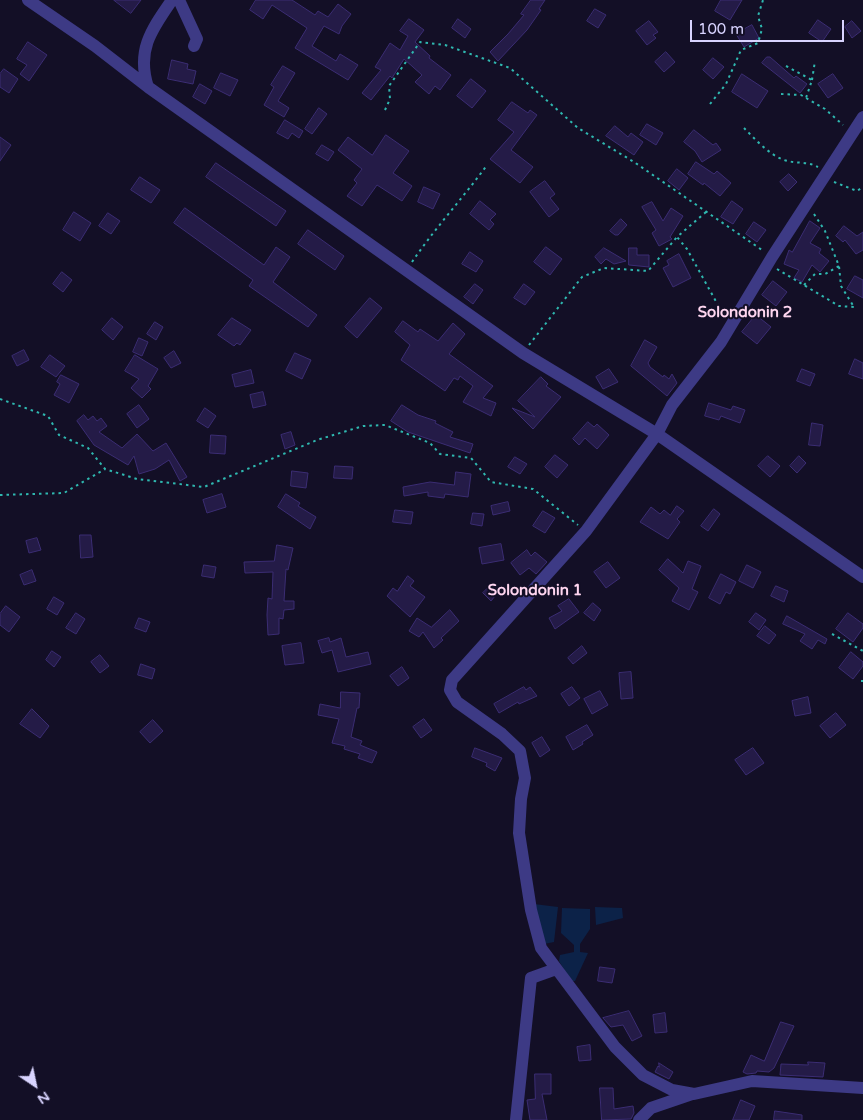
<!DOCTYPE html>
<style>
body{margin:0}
#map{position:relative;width:863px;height:1120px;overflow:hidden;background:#130f26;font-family:"Varela Round",sans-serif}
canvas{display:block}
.north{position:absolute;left:10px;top:1060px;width:50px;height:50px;-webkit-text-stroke:4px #130f26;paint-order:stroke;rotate:146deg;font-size:14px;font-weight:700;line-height:20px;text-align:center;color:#d9d4ff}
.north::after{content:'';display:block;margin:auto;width:18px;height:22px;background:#d9d4ff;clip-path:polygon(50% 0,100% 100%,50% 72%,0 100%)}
.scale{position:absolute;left:690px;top:20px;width:154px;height:22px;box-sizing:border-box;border:2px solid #d9d4ff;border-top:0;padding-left:6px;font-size:15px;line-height:18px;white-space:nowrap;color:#d9d4ff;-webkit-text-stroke:4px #130f26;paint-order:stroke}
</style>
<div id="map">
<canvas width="863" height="1120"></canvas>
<div class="north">N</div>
<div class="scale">100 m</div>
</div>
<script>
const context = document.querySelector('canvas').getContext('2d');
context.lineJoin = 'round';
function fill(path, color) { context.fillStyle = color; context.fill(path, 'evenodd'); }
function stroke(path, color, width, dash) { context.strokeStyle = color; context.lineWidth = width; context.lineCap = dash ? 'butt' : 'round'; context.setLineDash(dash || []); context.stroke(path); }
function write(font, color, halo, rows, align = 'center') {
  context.font = font + ' "Varela Round",sans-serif'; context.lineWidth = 4; context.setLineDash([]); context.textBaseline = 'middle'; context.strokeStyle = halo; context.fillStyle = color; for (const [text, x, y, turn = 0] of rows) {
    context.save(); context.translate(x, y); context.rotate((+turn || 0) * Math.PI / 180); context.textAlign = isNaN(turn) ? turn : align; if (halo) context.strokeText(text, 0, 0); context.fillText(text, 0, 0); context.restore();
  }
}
fill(new Path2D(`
 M534 904 558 907 554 942 544 944Z
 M595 907 622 908 623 918 596 925Z
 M562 908 590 909V929L580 944V952L588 953 575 981H571L559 961 560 955 574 952V945L561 933Z`), '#0c2248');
const building = new Path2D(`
 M114 0H141L131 13Z
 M256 0H292L315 15 318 11 328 17 338 4 351 14 342 26 339 34 324 26 312 46 336 61 340 54 358 65 348 80 295 48 307 28 272 5 263 19 250 10Z
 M531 0H545L539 9 541 10 527 30 498 61 490 52 508 34 524 15 521 14Z
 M721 0H742L730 20 715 11Z
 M595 9 606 15 598 28 587 21Z
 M409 19 424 30 415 42 430 56 429 58 451 75 440 90 435 86 429 94 415 82 422 75 404 59 392 78 390 76 371 100 362 93 381 70 375 67 390 43 400 50 408 36 400 31Z
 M458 19 471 29 465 38 452 28Z
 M818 20 831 29 822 42 809 33Z
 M649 21 658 32 653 35 656 38 647 45 636 31Z
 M852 21 861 31 852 38 845 27Z
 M752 25 759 38 744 47 736 34Z
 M28 42 47 55 29 81 20 74 27 65 17 59Z
 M666 52 675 62 664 72 655 62Z
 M767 57H770L794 78 796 76 807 84 800 93 762 63Z
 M713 58 724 67 713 79 703 70Z
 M172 60 188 64 187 69 196 71 193 84 168 79Z
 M283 66 295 73 278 101 289 108 284 117 264 105 274 87 271 85Z
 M4 69 18 79 9 93 0 87V74Z
 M221 73 238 80 230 96 214 88Z
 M742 74 768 91 757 108 732 92Z
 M833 74 843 88 828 98 818 84Z
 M471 79 486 91 472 108 457 96Z
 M200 84 212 91 205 104 193 97Z
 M512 102 528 113 530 110 537 115 511 150 533 167 520 183 490 159 514 132 498 120Z
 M319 108 327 114 312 134 305 129Z
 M285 120 303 131 299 138 292 133 288 139 277 133Z
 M647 124 663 133 656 145 640 135Z
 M615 126 628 137 631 133 643 142 634 155 606 136Z
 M694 130 713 145 716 143 721 150 702 162 695 151 684 142Z
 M386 135 409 151 393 173 412 186 402 201 377 185 362 206 347 196 357 183 354 180 362 169 338 150 348 137 372 155Z
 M0 137 11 145 0 161Z
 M322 145 334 152 328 161 316 154Z
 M696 162 714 174 717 171 731 183 720 196 704 183 703 185 688 174Z
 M216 163 286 211 276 226 206 177Z
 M677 169 688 178 679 190 668 181Z
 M789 174 797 182 788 191 780 182Z
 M140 177 160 190 151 203 131 190Z
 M545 181 555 194 550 198 559 209 549 217 530 192Z
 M424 187 440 194 433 209 418 202Z
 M480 201 496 214 490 220 494 224 489 230 470 214Z
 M732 201 743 209 733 224 721 217Z
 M652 202 663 221 671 208 683 216 670 237 672 239 659 246 652 233 656 230 642 207Z
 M185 208 264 265 276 247 290 257 273 282 317 315 308 327 249 286 253 280 174 223Z
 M74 212 91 223 80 241 63 230Z
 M108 213 120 221 111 234 99 226Z
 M621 219 627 225 618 235H615L610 231Z
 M810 221 820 228 810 243 821 249 819 253 829 261 820 272 812 265 802 282 794 278 799 270 784 264 789 250 792 252Z
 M754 222 766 230 757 242 746 234Z
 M844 226 857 236 863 232V250L856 254 845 240 843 242 836 236Z
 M308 230 344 256 335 270 298 244Z
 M546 247 562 259 550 275 534 262Z
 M604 248 626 261 614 264 606 259 601 264 595 257Z
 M629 248H637V255H649V267L629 265Z
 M470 252 483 261 476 272 462 264Z
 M679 254 691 278 673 287 663 268 669 265 667 261Z
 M62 272 72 280 63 292 53 284Z
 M855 276 863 280V298L847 289Z
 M773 281 787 292 776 306 762 295Z
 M475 284 483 290 473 304 464 297Z
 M524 284 535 292 525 305 514 298Z
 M370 298 382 308 357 338 345 327Z
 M756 315 771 327 757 344 742 332Z
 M112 318 123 327 113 340 102 330Z
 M232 318 251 330 240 345 237 343 234 346 218 335Z
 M403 321 418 332 420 329 438 341 453 323 465 334 449 354 493 386 483 398 496 403 491 416 463 402 473 386 460 376 458 380 454 378 445 391 401 360 410 345 395 332Z
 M155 322 163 327 156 340 147 334Z
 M139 338 148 342 142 356 133 352Z
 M645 340 657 347 648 363 650 367 663 377 664 375 669 379 672 374 677 383 667 396 631 366Z
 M24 350 29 360 17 366 12 356Z
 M174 351 181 363 171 368 164 358Z
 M295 353 311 360 302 379 286 371Z
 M50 355 65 366 56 377 41 367Z
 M135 355 158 369 148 386 151 389 142 398 131 388 139 379 125 371Z
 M855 359 863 363V379L849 374Z
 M609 369 618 382 603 389 596 377Z
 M802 369 815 374 810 386 797 381Z
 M251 370 254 383 235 387 232 375Z
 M61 375 79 384 69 403 54 395 60 384 57 382Z
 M541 377 548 384 546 386 561 397 533 429 512 408 535 417 518 401Z
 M263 392 266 405 253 408 250 395Z
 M709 403 731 410 733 406 745 410 740 423 721 416 719 420 705 416Z
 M139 405 149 419 137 428 127 414Z
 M402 405 418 415 436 421 435 423 453 432 450 437 473 444 470 453 408 432 391 421Z
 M205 408 216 416 208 428 197 421Z
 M84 415 88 420 93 416 97 421 101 418 107 426 99 432 122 448 137 434 153 451 166 443 187 477 180 481 169 460 155 469 139 474 134 456 128 465 94 445 77 421Z
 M588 422 594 427 597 424 609 435 597 449 585 438 579 445 573 439Z
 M812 423 823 425 820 446 809 445Z
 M291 432 295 445 285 449 281 435Z
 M211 435 226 436 225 454 210 453Z
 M555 455 568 465 557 478 545 467Z
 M768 456 780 466 770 477 758 466Z
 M799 456 806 463 797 473 790 466Z
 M515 457 527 464 520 474 508 467Z
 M335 466 353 467 352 479 334 478Z
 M292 471 308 473 306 488 291 486Z
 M456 472 471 474 468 497 445 494 444 498 428 496V492L404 496 403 487 430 482 454 485Z
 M222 494 226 507 207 513 203 500Z
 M286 494 300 503 298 506 316 517 310 529 278 507Z
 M508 502 510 511 493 515 491 506Z
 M677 506 684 511 677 519 680 522 668 539 640 522 651 507 660 514 664 510 670 515Z
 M714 509 720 514 708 531 701 526Z
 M395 510 413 512 411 524 393 522Z
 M543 511 555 518 545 533 533 526Z
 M473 513 484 514 482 526 471 524Z
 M80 535H91L93 557 81 558Z
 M37 538 41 550 29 553 26 541Z
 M501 544 504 560 482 564 479 548Z
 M277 545 293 548 288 570 286 569 284 601H294V609L284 610 283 619 279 618V634L268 635 267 615 268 598 272 599 273 572 245 573 244 562 274 561Z
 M527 550 531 556 535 552 547 562 536 574 529 568 520 575 511 563Z
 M668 559 683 573 688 561 701 566 692 589 698 592 689 610 672 601 679 588 659 570Z
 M608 562 620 578 606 588 594 572Z
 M204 565 216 567 214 578 202 576Z
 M747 565 761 572 753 588 739 581Z
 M32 570 36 581 24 585 20 575Z
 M721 574 736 582 730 594 726 592 720 604 709 598Z
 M408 576 414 581 410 586 425 597 410 617 387 596 393 588 397 591Z
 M492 584 499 591 491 601 483 593Z
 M776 586 788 591 784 602 771 596Z
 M54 597 64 603 57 615 47 609Z
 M569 599 579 612 555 629 549 618 562 611 558 606Z
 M593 603 601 610 594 621 584 613Z
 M6 606 20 617 9 632 0 625V614Z
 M450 610 459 621 441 638 443 640 434 648 423 632 419 637 409 631 417 618 431 627Z
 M76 613 85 619 76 634 66 628Z
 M756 613 766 620 759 630 749 622Z
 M848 613 863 624V628L853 642 836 629Z
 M787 616 827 639 825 644 818 640 812 649 800 641 805 634 783 624Z
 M139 618 150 622 146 632 135 628Z
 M765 626 776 635 769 644 757 636Z
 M329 638 330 642 341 638 346 657 368 652 371 664 338 672 332 650 322 653 318 641Z
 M301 643 304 663 285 665 282 646Z
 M582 646 587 653 573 664 568 658Z
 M52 651 61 657 54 667 46 660Z
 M851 652 863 662V666L853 679 839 668Z
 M100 655 109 666 100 673 91 662Z
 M141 664 155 669 152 679 138 675Z
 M402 667 409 678 398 686 390 676Z
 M631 672 633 698 621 699 619 673Z
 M524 687 526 690 530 687 537 696 519 704 518 702 499 713 494 704Z
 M572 687 580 698 569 706 561 694Z
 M600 691 608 705 592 714 584 699Z
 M341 692 360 693 359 708H357L351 737 362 741 360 745 377 752 372 763 358 758 360 754 344 749 345 746 332 743 339 719 318 715 320 704 340 708Z
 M808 697 811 713 795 716 792 701Z
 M32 709 49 726 40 738 20 724Z
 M836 713 846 725 830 738 820 726Z
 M424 719 432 730 421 738 413 727Z
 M153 720 163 731 150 743 140 732Z
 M587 725 593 735 582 742 583 744 573 750 566 737Z
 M542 737 550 750 540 757 532 743Z
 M475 748 502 758 495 771 486 766 487 763 472 757Z
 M753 748 764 763 746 775 735 760Z
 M600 967 615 969 612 983 598 981Z
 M629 1011 642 1036 632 1041 623 1025 611 1027 603 1018Z
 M665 1013 667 1032 655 1033 653 1015Z
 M781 1022 794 1026 774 1068 769 1072 757 1071 756 1073 747 1074 743 1072 751 1055 764 1061Z
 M590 1045 591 1060 579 1061 577 1047Z
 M808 1062 825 1063 823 1077 780 1075 781 1064 808 1065Z
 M659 1063 673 1072 669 1079 655 1072 658 1066 659 1067Z
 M535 1074H551V1094H542L547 1120H530L527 1100 535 1099Z
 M600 1088H613L614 1109 633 1106 634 1113 631 1119 602 1120Z
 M741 1100 755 1106 749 1120H733Z
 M775 1111 802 1115V1120H774Z`);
fill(building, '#241b47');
stroke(building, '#3b2d73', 1);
stroke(new Path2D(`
 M786 66 812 80 806 98
 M812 80 815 61
 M781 94 801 95 825 109 843 125
 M710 104 726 84 741 50 758 43 762 29 758 16 763 0
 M385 110 390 99 389 86 420 42 445 45 510 68 578 128 634 162 762 250
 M744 128C755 139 768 154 784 160 796 164 807 161 818 167
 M834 182 857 191 863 187
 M706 212 677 237 687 249 724 316
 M814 214 825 231 839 266 841 286 854 307
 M412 262C435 228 463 198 487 165
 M777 269 839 306 854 307
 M804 285 815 274H825L839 266
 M529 345 582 277 604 268 648 271 677 237
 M0 399 48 416 59 435 88 448 105 469 137 479 204 487 317 440 363 426 385 425 430 443 440 454 471 458 491 482 533 489 578 525
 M0 495 64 493 105 469
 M832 634 863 651
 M861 681H863`), '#2fb8b0', 2, [2.5, 4]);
stroke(new Path2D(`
 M28 0 95 46 148 87 523 353 657 434 863 577
 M179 0 197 39 194 46
 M148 87C136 50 152 29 172 0
 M863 117 772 257 721 342 672 405 657 434 586 531 452 680 450 690 457 702 502 734 520 751 525 778 521 799 519 833 531 910 541 948 615 1047 643 1075 672 1090 694 1094 752 1081 863 1088
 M516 1120 531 978 556 969
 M639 1120 651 1108 692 1094`), '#3d3a85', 12);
write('bold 15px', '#ffd6f0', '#130f26', [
 ["Solondonin 2",745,313],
 ["Solondonin 1",535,591]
]);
</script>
